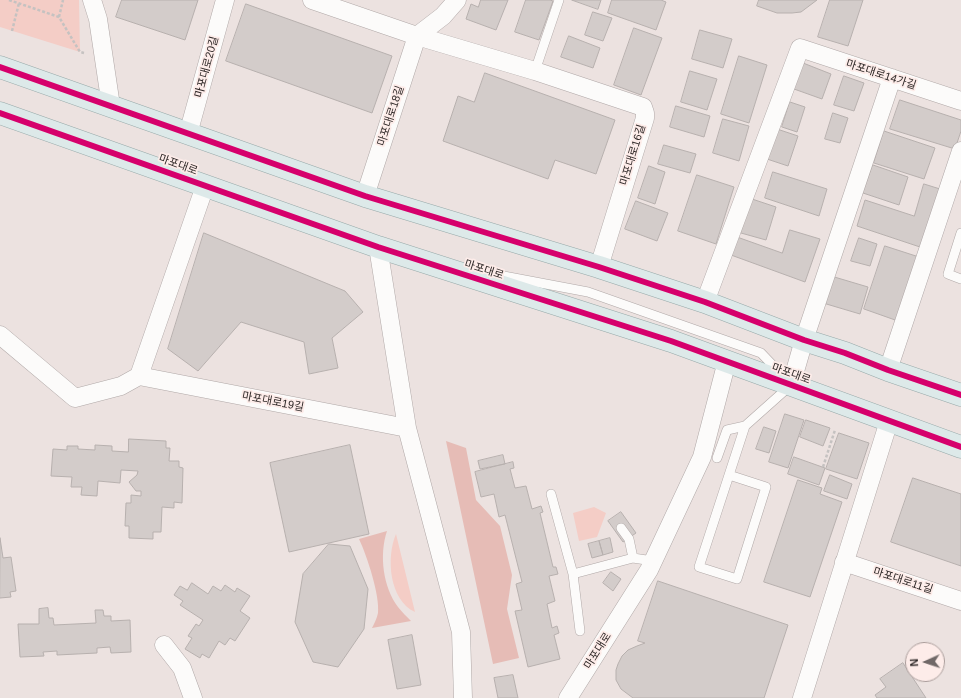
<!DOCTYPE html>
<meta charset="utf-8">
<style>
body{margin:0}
#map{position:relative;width:961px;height:698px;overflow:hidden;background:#ece2e0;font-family:Arial,sans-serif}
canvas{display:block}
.north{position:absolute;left:905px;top:642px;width:40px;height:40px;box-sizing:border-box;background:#fdece9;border:1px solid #aa9d9b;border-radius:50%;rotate:267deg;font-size:11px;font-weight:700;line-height:16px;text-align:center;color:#2d2726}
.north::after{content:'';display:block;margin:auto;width:14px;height:18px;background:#706867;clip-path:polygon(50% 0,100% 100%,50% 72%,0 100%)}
</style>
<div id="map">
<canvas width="961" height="698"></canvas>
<div class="north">N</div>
</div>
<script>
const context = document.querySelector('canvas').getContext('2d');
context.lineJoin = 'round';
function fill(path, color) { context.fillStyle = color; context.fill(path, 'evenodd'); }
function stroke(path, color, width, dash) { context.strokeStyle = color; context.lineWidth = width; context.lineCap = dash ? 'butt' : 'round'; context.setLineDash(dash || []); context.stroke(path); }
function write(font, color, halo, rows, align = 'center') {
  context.font = font + ' Arial,"Noto Sans KR",sans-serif'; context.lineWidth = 3.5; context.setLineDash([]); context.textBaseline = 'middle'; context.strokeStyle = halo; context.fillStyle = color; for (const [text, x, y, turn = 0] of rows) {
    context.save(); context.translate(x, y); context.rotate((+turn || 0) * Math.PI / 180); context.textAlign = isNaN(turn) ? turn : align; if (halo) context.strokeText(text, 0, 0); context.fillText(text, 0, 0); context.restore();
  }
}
fill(new Path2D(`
 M0 0H79L80 52 0 27Z
 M594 507 606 513 597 537 579 541 573 513Z
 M396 534 415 612C389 600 386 557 396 534Z`), '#f4cdc6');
fill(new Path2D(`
 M446 441 466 448 476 500 500 526 512 575 507 609 519 658 493 664Z
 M387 531C379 555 383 587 398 607 402 612 407 617 411 621L372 628C374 624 377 618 378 613 380 595 367 556 359 539Z`), '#e6bcb6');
const building = new Path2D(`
 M122 0H198L185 40 116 17Z
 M481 0H508L496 30 466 19 471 4 478 7Z
 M526 0H550L553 1 539 40 515 32Z
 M572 0H601L598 9Z
 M612 0H661L666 2 656 30 608 13Z
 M759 0H817L801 12 792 13H777L757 6Z
 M830 0H863L848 46 818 37Z
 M246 4 392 56 372 113 226 61Z
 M593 12 612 18 603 41 585 35Z
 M634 28 662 38 641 95 614 85Z
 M700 30 732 39 723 68 692 59Z
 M569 36 600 48 593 68 561 57Z
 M739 56 767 65 749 123 721 114Z
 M803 63 831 74 822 99 794 89Z
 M690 71 717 79 707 110 681 102Z
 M485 73 615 120 596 174 555 160 548 179 443 141 458 96 474 102Z
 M844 76 864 83 854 111 834 105Z
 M900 100 961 120V131L955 149 890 129Z
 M790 102 805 107 797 132 782 127Z
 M676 106 710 116 704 137 670 127Z
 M833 113 848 118 840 143 825 139Z
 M723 119 749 126 739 161 713 153Z
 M777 129 798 136 788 166 767 159Z
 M884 131 935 148 924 179 874 163Z
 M664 145 696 154 690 173 658 164Z
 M873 165 908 177 899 205 863 193Z
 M649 166 665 172 655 204 638 198Z
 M773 172 827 189 819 216 765 198Z
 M697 175 734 187 716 244 678 231Z
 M924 184 940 189 920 247 857 226 865 200 914 216Z
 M752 199 776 207 766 240 741 233Z
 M636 201 668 213 657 241 625 229Z
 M790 230 820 239 805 282 731 255 737 237 782 253Z
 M204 233 345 291 363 312 332 338 338 368 309 374 304 342 241 322 198 371 168 349Z
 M859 238 877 244 870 266 851 261Z
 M885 246 919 257 898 321 864 309Z
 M831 276 868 287 860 314 823 303Z
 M785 414 804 420 788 468 769 462Z
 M806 420 830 428 823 446 800 437Z
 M764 427 776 431 769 453 756 449Z
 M839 433 869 443 857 479 826 469Z
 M129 439 166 441V448H170L169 461H179V467L183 468 182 503 174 502V508L162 507 161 532H153V539L129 538V526H125L126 503H131V495L141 496V491H136L129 482 137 475 138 471 121 470 120 483 98 481 97 496 81 495 82 487H71L72 477 51 476 53 449 67 450V446H78V449L95 450V445L112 446V451L128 452Z
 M350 445 369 534 289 552 270 463Z
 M503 455 505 464 480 469 478 461Z
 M794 457 825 468 819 485 788 474Z
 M513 462 514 468 510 469 515 488 526 486 532 509 541 506 543 512 540 513 553 567H556L558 574 549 576 555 601 547 604 552 628 557 626 559 633 554 635 560 659 528 667 515 611 522 610 516 584 522 582 505 515 499 517 494 494 481 497 475 472Z
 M830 475 852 484 847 499 824 491Z
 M913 478 961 494V566L891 542Z
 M798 480 822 488 820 494 842 502 810 597 764 582Z
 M621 512 636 533 623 542 608 521Z
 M0 538 3 558 11 557 16 591 10 592 11 597 0 598Z
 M610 538 613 552 603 555 599 541Z
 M599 541 603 555 592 558 588 544Z
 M329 544 350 546 368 589 364 629 338 667 313 662 295 622 303 574Z
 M611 572 621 579 613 591 603 583Z
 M658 581 788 625 764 698H633L621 689 616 680V670L618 664 622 656 628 650 637 646 645 643 638 641Z
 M192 583 208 594 213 586 221 591 225 585 235 592 237 588 250 596 240 611 250 618 235 641 230 638 225 645 219 641 209 658 202 654 200 658 185 649 192 638 188 636 196 624 199 626 203 620 180 605 183 601 174 595 180 586 187 590Z
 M48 608 49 618H53L54 625 96 623 95 610H103L104 616H111V621L130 620 131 652 111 653 110 647 97 648V653L57 655V651L43 652 44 656 20 657 18 624H39V609Z
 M412 635 421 685 397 689 388 640Z
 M903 663 926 698H877L875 695 886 687 880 679Z
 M513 675 518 698H498L494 678Z`);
fill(building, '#d3ccca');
stroke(building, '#b7b0ae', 1);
const lane = new Path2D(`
 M535 71 559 0
 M961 233 948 274 961 279
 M493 274 588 292 761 353 783 376
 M717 458 727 430 745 426
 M729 475 766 487 737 579 699 567 745 426 791 385
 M551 494 573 574 633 558 653 561
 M621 528 629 539 633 558
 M573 574 580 631`);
const street = new Path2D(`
 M92 0 98 19 111 106
 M312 0 417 36 535 71 643 107 645 113V118L599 267
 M188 134 225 0
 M365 196 417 36 443 16 457 0
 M378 247 407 428 461 632 463 698
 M705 302 800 48 961 101
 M0 335 75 398 121 386 139 376 407 428
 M888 370 961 151
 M139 376 205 186
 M791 385 804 340 892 78
 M844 562 961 601
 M164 645 182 668 193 698
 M568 698 649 570 702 457 727 361
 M802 698 889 421`);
const primary = new Path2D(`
 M0 67 365 196 599 267 705 302 804 340 845 353 888 370 961 395
 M0 113 378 247 671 341 961 447`);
stroke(lane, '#b0a8a7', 10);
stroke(street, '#b0a8a7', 19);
stroke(primary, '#97a9a9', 23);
stroke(new Path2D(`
 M9 0 59 17 80 52 84 53
 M59 17 63 0
 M12 31 19 3
 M823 467 835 430`), '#c5c2c1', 2.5, [3, 2]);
stroke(lane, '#fcfbfa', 9);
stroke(street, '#fcfbfa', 18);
stroke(primary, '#dde9e9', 22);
stroke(new Path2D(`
 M0 67 365 196 599 267 705 302 804 340 845 353 888 370 961 395
 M0 113 378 247 671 341 961 447`), '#d6006c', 6);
write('11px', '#2d2726', '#fdece9', [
 ["마포대로20길",207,67,-75],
 ["마포대로14가길",881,75,18],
 ["마포대로18길",391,116,-72],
 ["마포대로16길",633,155,-73],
 ["마포대로",178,165,20],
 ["마포대로",484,270,18],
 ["마포대로",791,374,20],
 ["마포대로19길",273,402,11],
 ["마포대로11길",903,581,18],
 ["마포대로",598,651,-58]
]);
</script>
